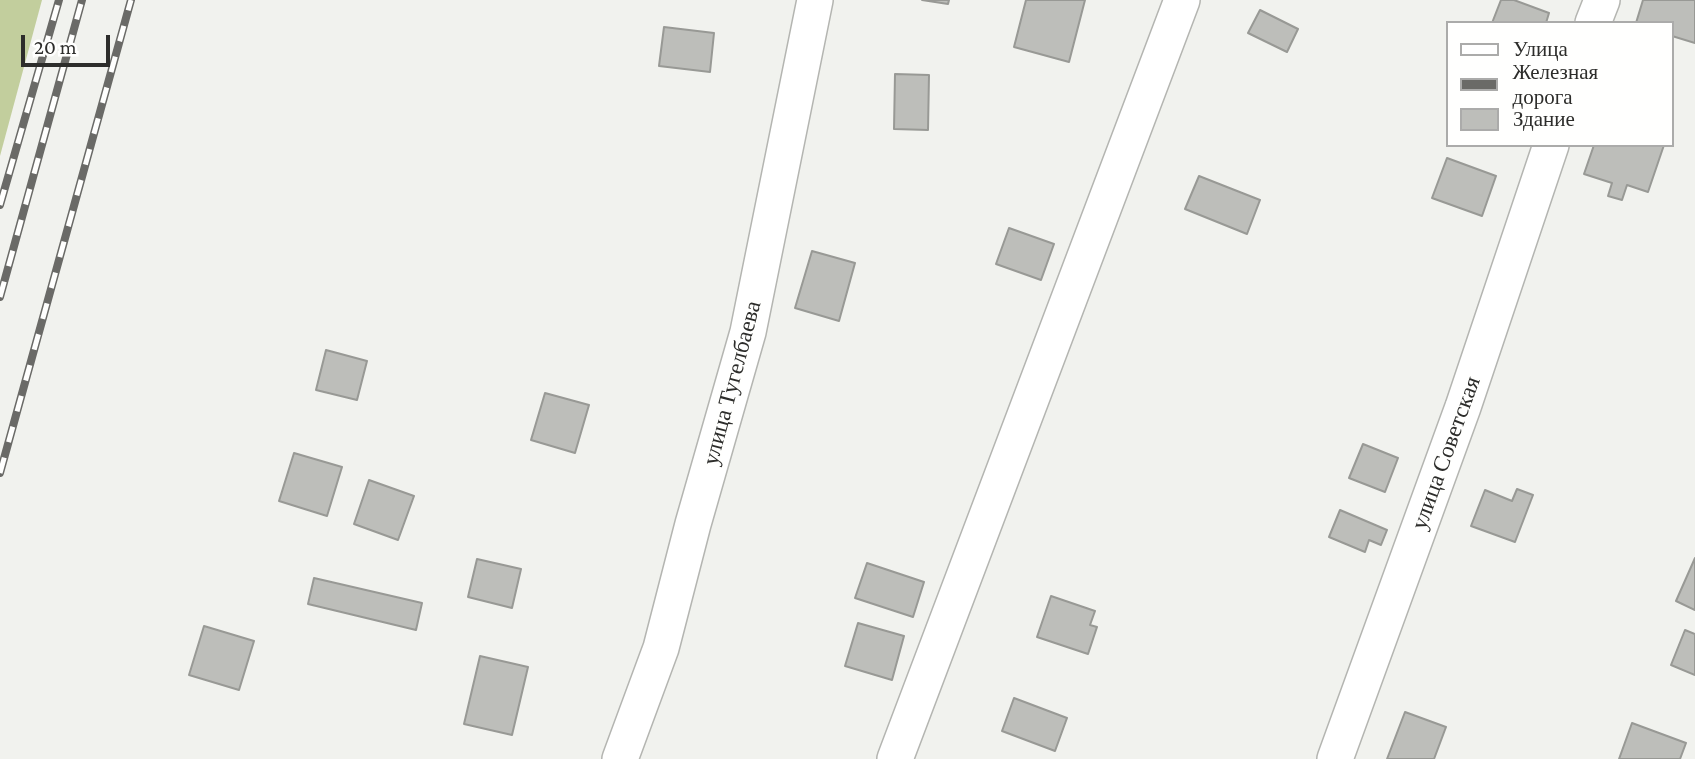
<!DOCTYPE html>
<meta charset="utf-8">
<style>
body{margin:0}
#map{position:relative;width:1695px;height:759px;overflow:hidden;background:#f1f2ee;font-family:"Crimson Pro",serif}
canvas{display:block}
.legend{position:absolute;left:1446px;top:21px;width:228px;height:126px;box-sizing:border-box;background:#fffffe;border:2px solid #ababaa;margin:0;padding:9px 12px;list-style:none;font-size:21px;color:#2d2d2b}
.legend li{display:flex;align-items:center;gap:14px;height:35px}
.legend b{width:35px;border:2px solid #ababaa}
.scale{position:absolute;left:21px;top:35px;width:89px;height:32px;box-sizing:border-box;border:4px solid #2d2d2b;border-top:0;padding-left:9px;font-size:21px;line-height:24px;white-space:nowrap;color:#2d2d2b;-webkit-text-stroke:5px #fffffe;paint-order:stroke}
</style>
<div id="map">
<canvas width="1695" height="759"></canvas>
<ul class="legend">
<li><b style="height:9px;background:#fff"></b>Улица</li>
<li><b style="height:9px;background:#6a6a67"></b>Железная дорога</li>
<li><b style="height:19px;background:#bdbeba"></b>Здание</li>
</ul>
<div class="scale">20 m</div>
</div>
<script>
const context = document.querySelector('canvas').getContext('2d');
context.lineJoin = 'round';
function fill(path, color) { context.fillStyle = color; context.fill(path, 'evenodd'); }
function stroke(path, color, width, dash) { context.strokeStyle = color; context.lineWidth = width; context.lineCap = dash ? 'butt' : 'round'; context.setLineDash(dash || []); context.stroke(path); }
function write(font, color, halo, rows, align = 'center') {
  context.font = font + ' "Crimson Pro",serif'; context.lineWidth = 5; context.setLineDash([]); context.textBaseline = 'middle'; context.strokeStyle = halo; context.fillStyle = color; for (const [text, x, y, turn = 0] of rows) {
    context.save(); context.translate(x, y); context.rotate((+turn || 0) * Math.PI / 180); context.textAlign = isNaN(turn) ? turn : align; if (halo) context.strokeText(text, 0, 0); context.fillText(text, 0, 0); context.restore();
  }
}
fill(new Path2D(`
 M0 0H42L0 156Z`), '#c2ce9d');
const building = new Path2D(`
 M922 0H949L948 4Z
 M1026 0H1085L1069 62 1014 47Z
 M1501 0H1514L1549 13 1546 23H1492Z
 M1643 0H1695V43L1672 36V23H1636Z
 M1260 10 1298 29 1287 52 1248 33Z
 M664 27 714 33 710 72 659 66Z
 M895 74 929 75 928 130 894 129Z
 M1594 145H1664L1648 192 1627 185 1622 200 1608 196 1612 183 1584 174Z
 M1447 158 1496 176 1482 216 1432 198Z
 M1199 176 1260 200 1247 234 1185 209Z
 M1009 228 1054 244 1041 280 996 264Z
 M812 251 855 263 839 321 795 308Z
 M326 350 367 361 357 400 316 390Z
 M545 393 589 405 575 453 531 440Z
 M1363 444 1398 458 1385 492 1349 478Z
 M294 453 342 467 327 516 279 501Z
 M369 480 414 496 398 540 354 524Z
 M1517 489 1533 495 1515 542 1471 526 1485 490 1512 501Z
 M1340 510 1387 530 1381 545 1369 540 1365 552 1329 537Z
 M1695 558V610L1676 601Z
 M477 559 521 569 512 608 468 597Z
 M867 563 924 582 913 617 855 598Z
 M314 578 422 603 416 630 308 604Z
 M1051 596 1095 611 1090 625 1097 627 1088 654 1037 637Z
 M858 623 904 636 892 680 845 666Z
 M204 626 254 641 239 690 189 675Z
 M1685 630 1695 634V675L1671 665Z
 M480 656 528 667 512 735 464 724Z
 M1014 698 1067 718 1055 751 1002 731Z
 M1405 712 1446 727 1434 759H1387Z
 M1632 723 1686 743 1680 759H1619Z`);
fill(building, '#bdbeba');
stroke(building, '#989995', 2);
const street = new Path2D(`
 M1593 23 1602 0
 M620 759 661 648 693 524 748 332 815 0
 M895 759 1182 0
 M1335 759 1463 407 1551 145`);
stroke(street, '#b4b5b1', 38);
stroke(street, '#fff', 35);
const rail = new Path2D(`
 M0 205 59 0
 M0 297 82 0
 M0 473 131 0`);
stroke(rail, '#6a6a67', 8);
stroke(rail, '#fffffe', 5, [16]);
write('23px', '#2d2d2b', '#fffffe', [
 ["улица Тугелбаева",732,383,-75],
 ["улица Советская",1446,453,-70]
]);
</script>
